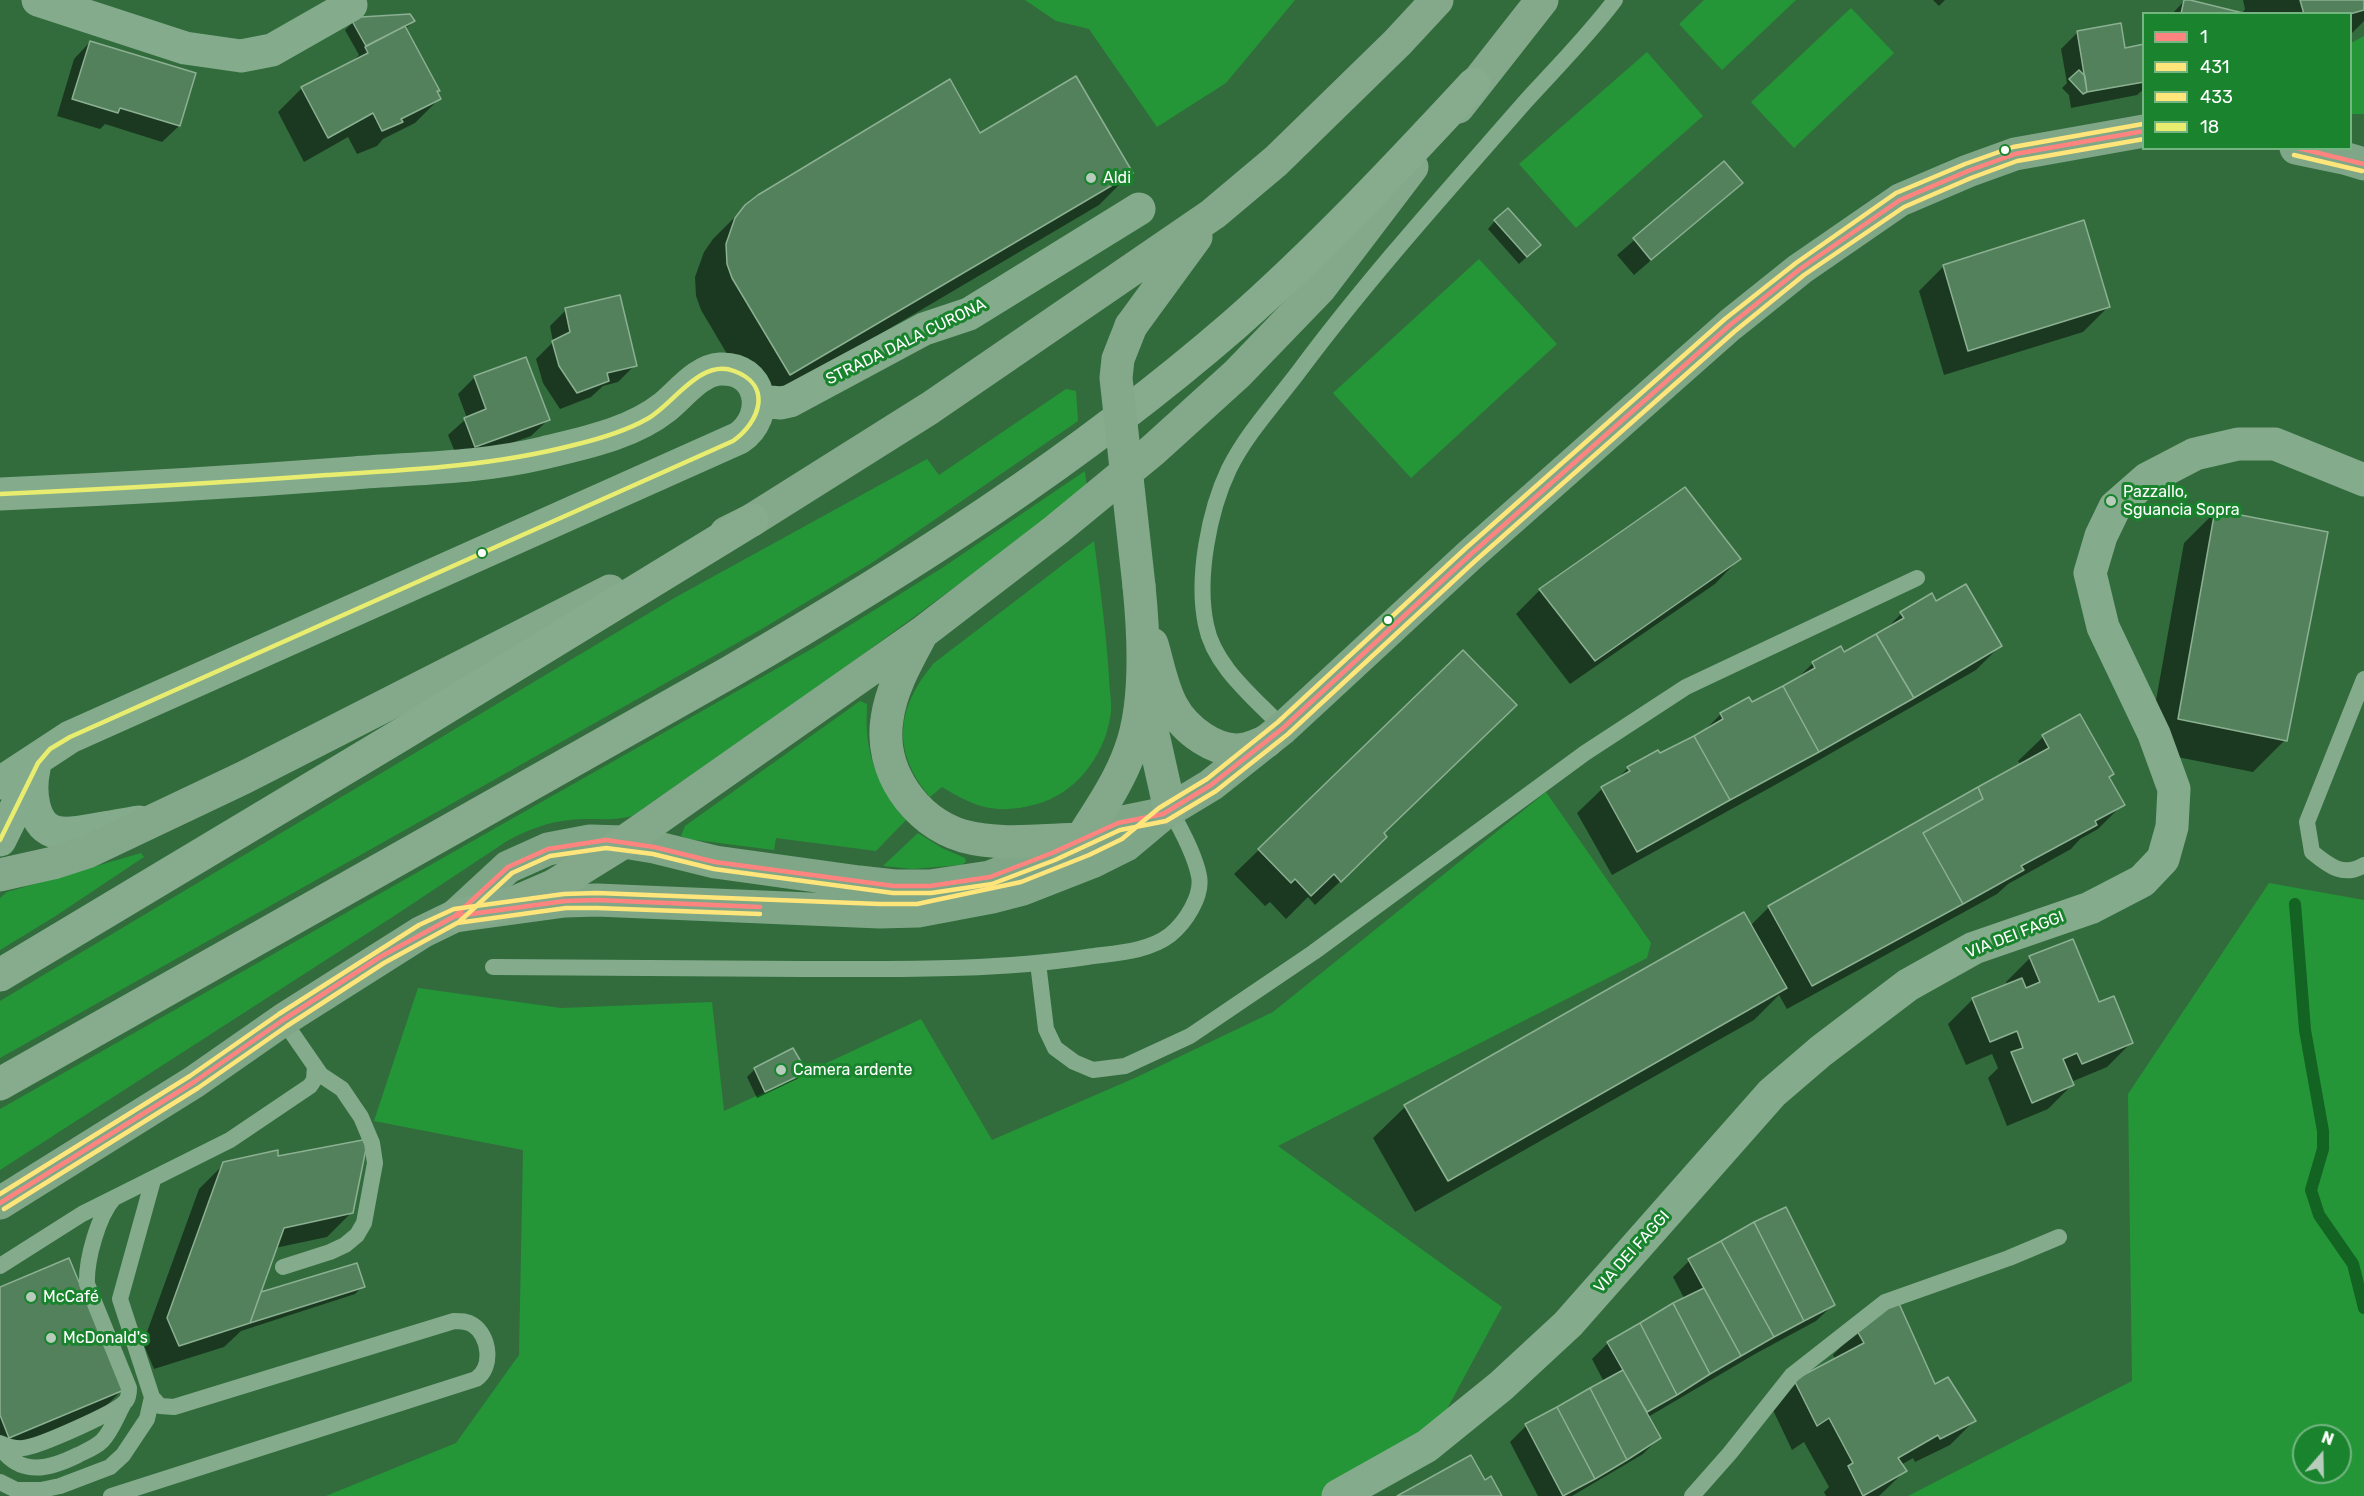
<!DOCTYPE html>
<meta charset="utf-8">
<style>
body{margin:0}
#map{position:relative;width:2364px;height:1496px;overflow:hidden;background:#326c3c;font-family:Rubik,sans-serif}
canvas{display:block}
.legend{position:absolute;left:2142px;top:12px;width:210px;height:138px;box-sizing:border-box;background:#19842d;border:2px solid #75b581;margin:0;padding:8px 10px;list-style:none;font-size:18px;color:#fff}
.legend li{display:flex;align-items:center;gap:12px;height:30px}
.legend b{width:30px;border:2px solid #75b581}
.north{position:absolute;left:2292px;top:1424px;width:60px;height:60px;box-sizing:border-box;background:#19842d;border:2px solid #75b581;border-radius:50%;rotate:20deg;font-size:16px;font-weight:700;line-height:24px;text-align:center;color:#fff}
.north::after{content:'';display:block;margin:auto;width:21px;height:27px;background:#b7ccbb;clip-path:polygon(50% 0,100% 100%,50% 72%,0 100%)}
</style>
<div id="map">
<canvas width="2364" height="1496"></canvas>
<ul class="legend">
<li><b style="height:8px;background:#ff8480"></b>1</li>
<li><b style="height:8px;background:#ffe57a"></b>431</li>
<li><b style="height:8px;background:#ffe57a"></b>433</li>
<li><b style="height:8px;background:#e9ed6f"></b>18</li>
</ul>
<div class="north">N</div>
</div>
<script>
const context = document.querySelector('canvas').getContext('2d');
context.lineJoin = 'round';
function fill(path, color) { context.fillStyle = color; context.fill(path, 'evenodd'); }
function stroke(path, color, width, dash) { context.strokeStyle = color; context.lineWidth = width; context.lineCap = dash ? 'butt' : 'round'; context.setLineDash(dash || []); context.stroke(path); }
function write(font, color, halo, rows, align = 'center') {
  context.font = font + ' Rubik,sans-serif'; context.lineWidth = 6; context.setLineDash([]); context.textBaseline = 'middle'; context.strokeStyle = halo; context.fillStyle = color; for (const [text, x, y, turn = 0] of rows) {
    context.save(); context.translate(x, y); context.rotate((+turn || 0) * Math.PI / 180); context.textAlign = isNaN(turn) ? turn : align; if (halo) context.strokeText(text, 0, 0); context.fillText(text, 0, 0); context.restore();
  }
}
fill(new Path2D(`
 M1025 0H1295L1226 83 1157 127 1089 29 1056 21Z
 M1704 0H1796L1722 70 1679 24Z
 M1851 8 1894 53 1794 148 1751 102Z
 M2364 36V114H2351V43Z
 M1647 52 1703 116 1576 228 1519 164Z
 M1479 259 1557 344 1411 478 1333 393Z
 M1066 389 1076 391 1078 421 873 562 760 630 0 1058V1001L676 597 927 459 939 475Z
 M1085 471 1087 490 836 674 632 816C612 822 591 817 570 820 548 822 527 830 507 841L391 918 0 1170V1109L815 647 942 568Z
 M1094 541C1100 586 1106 631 1109 677 1109 690 1113 705 1110 718 1104 756 1075 794 1037 804 997 815 976 808 942 787L930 797C891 751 896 708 934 663Z
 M860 701 867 704C867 713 866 723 867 732 869 765 885 796 906 820L876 851 776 838 774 850 688 839 681 836 685 826Z
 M1546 792 1651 943 1647 958 1278 1146 1502 1307 1427 1446 1338 1496H326L456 1443 519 1355 523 1150 374 1121 418 988 561 1008 712 1002 724 1111 921 1019 992 1140 1137 1077 1273 1012Z
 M918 833 942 848 965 858 966 862 961 865 913 869 883 866Z
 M141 853 144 857 54 917 0 950V898L7 892Z
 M2269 883 2364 900V1496H1908L2132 1381 2128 1094ZM2304 1436H2340V1472H2304Z`), '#249638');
fill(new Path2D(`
 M1933 0H1945L1939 6Z
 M2185 0 2239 14H2172Z
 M2243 0H2364V21L2350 35V14H2242L2245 9Z
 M414 21 405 29 438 90 436 92 439 99 415 123 383 139 377 146 357 154 348 137 304 162 278 112 302 88 350 64 359 55 345 30 353 22Z
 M2078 32 2124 49 2144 46V89L2137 95 2071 108 2069 95 2062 88 2067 83 2061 49Z
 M90 42 179 126 162 142 105 124 100 129 57 116 74 59Z
 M1724 163 1740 183 1634 275 1617 255Z
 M1131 173 1099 205 758 406 701 310 696 296 695 277 704 252 713 239 746 206Z
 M1495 221 1531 253 1519 264 1488 229Z
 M1944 266 2108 307 2083 332 1944 375 1919 291Z
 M566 310 635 365 618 382 603 386 591 397 560 409 543 383 536 359 553 342 550 326Z
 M475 377 548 420 531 436 459 462 448 435 467 418 458 394Z
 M2216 511 2285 740 2253 772 2147 751 2184 543Z
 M1739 559 1715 584 1570 684 1516 614 1540 590Z
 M1936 603 2001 645 1976 670 1793 775 1612 875 1577 813 1602 789 1615 781 1628 768 1659 756 1703 732 1720 715 1748 699 1751 705 1795 681 1813 663 1844 654 1883 632 1901 614Z
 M1463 652 1382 834 1361 862 1315 905 1308 897 1286 919 1270 902 1265 906 1234 874Z
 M2080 716 2108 778 2123 804 2098 829 2080 839 2071 849 2008 884 1997 894 1787 1009 1779 995 1754 1020 1415 1212 1373 1138 1405 1107 1750 926 1769 907 2021 765 2018 761 2043 737Z
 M2030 958 2098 1004 2131 1043 2107 1067 2071 1082 2072 1085 2048 1109 2007 1126 1988 1078 1998 1068 1992 1054 1966 1065 1948 1024 1973 999 2007 986 2006 982Z
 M755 1069 805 1072 797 1079 757 1098 747 1077Z
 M224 1164 352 1212 327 1237 275 1248 259 1294 363 1286 355 1294 241 1331 224 1347 154 1369 143 1343 199 1189Z
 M1689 1261 1833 1305 1816 1321 1755 1354 1648 1417 1659 1438 1643 1454 1572 1496H1538L1510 1442 1526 1426 1604 1382 1592 1359 1608 1343 1685 1300 1673 1277Z
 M0 1288 123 1389 98 1414 0 1455Z
 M1857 1330 1934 1386 1974 1421 1950 1445 1915 1462 1913 1458 1901 1465 1905 1471 1879 1496H1826L1824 1492 1829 1487 1804 1442 1792 1450 1771 1406 1795 1382 1836 1360 1833 1355Z`), '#0007');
stroke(new Path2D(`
 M2295 904 2305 1030 2323 1131V1149L2311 1190 2319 1215 2353 1264 2364 1308`), '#136323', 12);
const building = new Path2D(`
 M2184 0H2190L2243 13 2181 14Z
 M2300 0H2364V10L2350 14H2304Z
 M410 14 415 21 366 46 352 21 361 17Z
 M2121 23 2125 48 2144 44V82L2087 92 2077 31Z
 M405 26 440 91H437L441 99 401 119 403 122 382 131 373 113 328 138 301 87 368 53 365 47Z
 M90 41 196 73 180 126 120 108 118 113 72 99Z
 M2079 70 2085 76 2087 92 2083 94 2069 79Z
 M1076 76 1133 173 790 375 732 278 727 264 726 244 735 218 745 205 758 195 950 79 980 133Z
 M1724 161 1743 183 1651 260 1633 238Z
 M1508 208 1541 245 1527 257 1494 220Z
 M2084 220 2110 307 1968 351 1943 265Z
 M620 295 637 366 607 373 609 381 577 393 559 366 552 341 570 332 565 308Z
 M526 357 550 420 475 447 464 418 486 409 474 376Z
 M1685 487 1741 559 1595 661 1539 589Z
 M2215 510 2328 532 2287 741 2178 719Z
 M1966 584 2002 646 1914 698 1876 634 1904 618 1900 612 1932 593 1936 601Z
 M1876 634 1914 698 1819 752 1783 686 1815 668 1812 662 1841 646 1844 652Z
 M1463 650 1517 705 1384 833 1387 837 1341 882 1334 874 1311 896 1295 879 1291 883 1258 849Z
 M1783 686 1819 752 1730 800 1694 736 1723 719 1720 713 1749 697 1752 702Z
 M2080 714 2114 774 2109 777 2125 805 2095 821 2097 825 2021 866 2024 870 1963 904 1923 833 1983 799 1978 787 2049 748 2042 735Z
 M1694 736 1730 800 1637 852 1601 787 1630 771 1627 767 1658 750 1660 753Z
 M1978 787 1983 799 1923 833 1963 904 1812 986 1768 906Z
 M1744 912 1787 988 1448 1181 1404 1105Z
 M2073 939 2099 1002 2114 996 2133 1043 2082 1064 2077 1053 2063 1059 2074 1085 2032 1103 2011 1052 2023 1048 2017 1031 1990 1042 1972 998 2022 978 2026 988 2040 982 2029 956Z
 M793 1048 807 1072 765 1092 754 1068Z
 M368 1139 353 1213 284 1228 250 1323 179 1346 167 1318 223 1162 278 1150V1156Z
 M1786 1207 1835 1305 1804 1321 1754 1222Z
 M1754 1222 1804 1321 1774 1337 1721 1241Z
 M1721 1241 1774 1337 1741 1356 1688 1259Z
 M69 1258 124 1390 9 1438 0 1415V1287Z
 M357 1263 365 1287 250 1323 261 1292Z
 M1704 1288 1741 1356 1710 1374 1673 1303Z
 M1897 1299 1935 1384 1948 1377 1976 1421 1940 1439 1938 1435 1898 1458 1907 1471 1863 1496 1848 1466 1853 1463 1829 1418 1817 1426 1794 1380 1864 1343 1856 1329Z
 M1673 1303 1710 1374 1677 1395 1640 1323Z
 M1640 1323 1677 1395 1647 1412 1607 1342Z
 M1623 1370 1661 1438 1627 1460 1590 1388Z
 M1590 1388 1627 1460 1595 1479 1557 1407Z
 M1557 1407 1595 1479 1563 1496 1525 1424Z
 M1471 1455 1485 1480 1491 1476 1502 1496H1397Z`);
fill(building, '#53815c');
stroke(building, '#8cb092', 1.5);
stroke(new Path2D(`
 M2364 679 2307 822 2312 852C2328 865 2343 878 2364 865
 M1283 728C1255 698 1214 667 1206 625 1196 578 1209 511 1229 469 1248 431 1278 400 1303 366 1372 274 1449 189 1525 102 1555 69 1588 36 1615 0
 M1038 963 1046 1029 1055 1048 1074 1062 1093 1070 1125 1066 1190 1036 1314 952 1585 753 1686 687 1917 578
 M493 967C596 968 699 968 802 969 897 969 993 971 1087 957 1114 953 1148 952 1170 935 1185 923 1203 896 1199 876 1195 855 1181 829 1170 810
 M283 1020 321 1075 342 1089 361 1117 372 1143 375 1163 364 1223 357 1235 345 1245 330 1252 283 1267
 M0 1266 82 1214 230 1140 310 1086 314 1080 315 1066
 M0 1443C7 1446 14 1449 23 1448 38 1447 117 1412 126 1401 129 1397 129 1392 129 1388L87 1284C86 1260 98 1216 114 1198
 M0 1447C21 1477 50 1469 78 1455 86 1451 96 1447 102 1441 111 1432 117 1416 123 1405
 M0 1482 16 1490H41L60 1486 110 1467 123 1455 147 1419 152 1397 120 1299 153 1180
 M111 1496 476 1379C494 1367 489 1335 473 1325 467 1321 461 1321 454 1321L174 1407 160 1406 152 1397
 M1692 1496 1730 1453 1792 1375 1885 1302 2009 1258 2059 1237`), '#84ac8c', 16);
stroke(new Path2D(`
 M38 0 185 48 241 56 272 50 351 5
 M759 401 781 403 790 401 924 329 969 314 1139 209
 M0 494C118 489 236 482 354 473 416 468 481 468 543 453 584 443 631 434 665 407 681 394 699 370 720 369 762 367 771 416 739 438L70 737 0 783
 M34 769C31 782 31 793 34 806 43 842 71 834 98 829 112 827 125 824 139 822
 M0 840 33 773
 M1338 1496 1427 1446 1501 1386 1568 1324 1772 1093 1821 1051 1908 985 1974 948 2090 908 2142 881 2163 859 2172 827 2174 789 2154 734 2103 627 2090 573 2101 536 2115 507 2147 479 2195 454 2238 444H2275L2364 480`), '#84ac8c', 33);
stroke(new Path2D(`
 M2296 148 2344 158 2364 164
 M455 916 508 867 548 849 590 841 624 842 654 847 715 862 859 882 894 886H930L990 877 1052 853 1118 823 1157 815
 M0 1203 194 1082 283 1020 422 932 455 916 565 901 597 900 880 912 918 911 992 897 1023 889 1092 862 1126 845 1163 814 1211 785 1283 728 1470 555 1730 325 1800 269 1900 200 1968 171 2015 154 2144 131`), '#7fa787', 33);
stroke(new Path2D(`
 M1458 107 1542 0
 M1131 326 1196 237
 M726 533 752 520 930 408 1213 214 1276 161 1397 43 1437 0
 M921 635C907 661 891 689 887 719 879 770 914 821 963 836 999 846 1043 840 1081 839 1099 811 1119 782 1130 751 1148 704 1144 636 1139 586
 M1152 644C1158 664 1162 688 1172 706 1184 729 1217 755 1245 749 1252 748 1260 744 1267 741
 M1146 703 1170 810
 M0 875 53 863 87 852 243 778 610 591
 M455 916 516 902 553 886 624 842 922 633 1056 530 1152 451 1237 374 1320 288 1412 167`), '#84a88a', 33);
stroke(new Path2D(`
 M0 975 404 733 752 520
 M0 1084 730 672C909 568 1077 461 1234 325 1319 250 1397 167 1474 84`), '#86ac8d', 33);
stroke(new Path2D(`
 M1131 326 1118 359 1116 378 1139 586`), '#84a88a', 33);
stroke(new Path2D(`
 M2298 148 2364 164
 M456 916 565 901 597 900 760 907
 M0 1203 194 1082 283 1020 380 957 455 916 508 867 548 849 606 840 654 847 715 862 894 886H930L990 877 1052 853 1118 823 1163 814 1211 785 1283 728 1470 555 1730 325 1800 269 1900 200 1968 171 2015 154 2144 131`), '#ff8480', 4.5);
stroke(new Path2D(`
 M2294 155 2362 171
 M457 923 566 908H597L760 914
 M4 1209 198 1088 287 1026 384 963 459 922 512 873 550 856 606 848 653 854 714 869 893 893H931L992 884 1055 860 1120 830 1166 821 1216 791 1288 734 1475 561 1735 331 1804 275 1904 207 1971 178 2017 161 2144 139`), '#ffe57a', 4.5);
stroke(new Path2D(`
 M0 1194 190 1076 279 1014 419 925 454 909 564 894 597 893 880 904H917L1021 882 1089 855 1122 839 1159 808 1207 779 1278 722 1465 549 1725 319 1796 263 1896 193 1965 164 2013 147 2143 124`), '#ffe57a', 4.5);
stroke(new Path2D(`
 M0 494C109 489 218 483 327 475 410 470 493 466 574 445 599 439 624 432 647 419 673 405 700 358 734 371 773 385 760 422 733 441L70 737 50 749 38 763 0 840`), '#e9ed6f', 4.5);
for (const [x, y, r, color] of [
 [2005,150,5,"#fff"],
 [1091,178,6,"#b7ccbb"],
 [2111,501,6,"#b7ccbb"],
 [482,553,5,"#fff"],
 [1388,620,5,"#fff"],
 [781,1070,6,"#b7ccbb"],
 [31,1297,6,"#b7ccbb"],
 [51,1338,6,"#b7ccbb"]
]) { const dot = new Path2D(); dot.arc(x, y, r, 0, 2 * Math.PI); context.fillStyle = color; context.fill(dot); stroke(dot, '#19842d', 2); }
write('16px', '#fff', '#19842d', [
 ["Aldi",1103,178],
 ["Pazzallo,",2123,492],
 ["Sguancia Sopra",2123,510],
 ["Camera ardente",793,1070],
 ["McCafé",43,1297],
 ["McDonald's",63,1338]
], 'left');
write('16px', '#fff', '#19842d', [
 ["STRADA DALA CURONA",906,342,-26],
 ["VIA DEI FAGGI",2015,935,-21],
 ["VIA DEI FAGGI",1632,1252,-48]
]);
</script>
